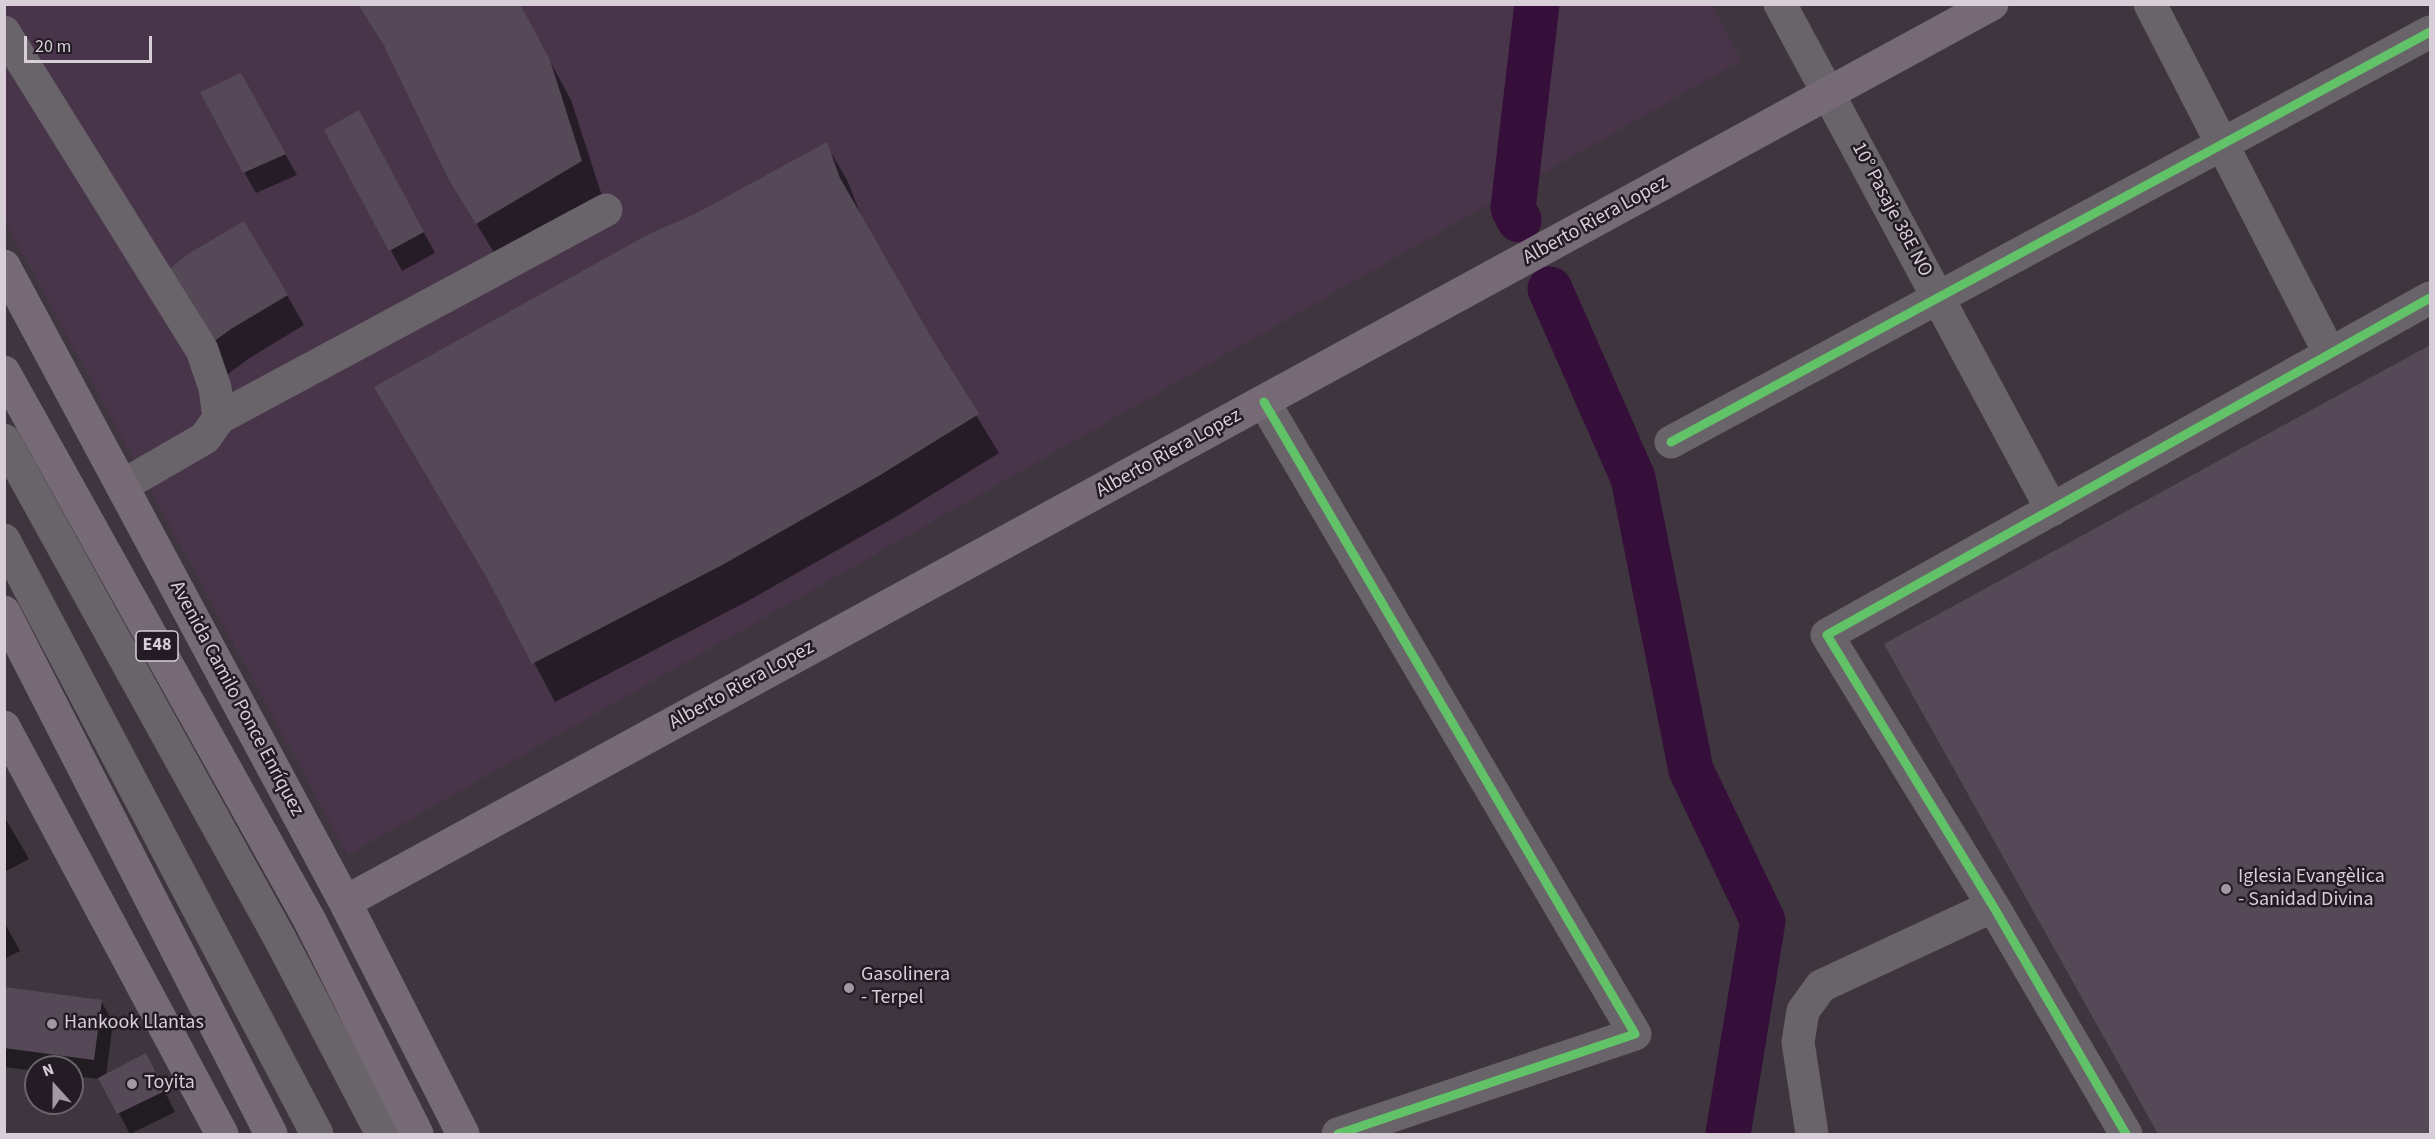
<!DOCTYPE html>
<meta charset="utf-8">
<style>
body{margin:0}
#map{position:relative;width:2435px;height:1139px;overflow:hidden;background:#3e353f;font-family:"Source Sans 3",sans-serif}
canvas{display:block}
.frame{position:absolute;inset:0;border:6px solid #d7ced8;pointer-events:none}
.north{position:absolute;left:24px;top:1055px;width:60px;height:60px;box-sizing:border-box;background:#231c24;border:2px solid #6b636c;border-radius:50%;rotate:339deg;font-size:16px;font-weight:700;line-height:24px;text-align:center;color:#d7ced8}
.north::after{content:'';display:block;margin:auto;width:21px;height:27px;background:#a198a2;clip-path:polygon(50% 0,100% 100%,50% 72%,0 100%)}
.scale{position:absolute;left:24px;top:36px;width:128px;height:27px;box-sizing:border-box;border:3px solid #d7ced8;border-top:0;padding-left:8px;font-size:18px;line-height:21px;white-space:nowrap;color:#d7ced8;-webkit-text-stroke:4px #231c24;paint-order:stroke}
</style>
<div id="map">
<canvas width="2435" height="1139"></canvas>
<div class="frame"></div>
<div class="north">N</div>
<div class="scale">20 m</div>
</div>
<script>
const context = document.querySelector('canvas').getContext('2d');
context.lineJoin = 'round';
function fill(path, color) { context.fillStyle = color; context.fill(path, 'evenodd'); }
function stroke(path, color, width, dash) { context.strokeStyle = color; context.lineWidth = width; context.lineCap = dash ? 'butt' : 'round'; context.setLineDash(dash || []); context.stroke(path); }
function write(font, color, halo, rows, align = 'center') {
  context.font = font + ' "Source Sans 3",sans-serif'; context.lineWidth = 5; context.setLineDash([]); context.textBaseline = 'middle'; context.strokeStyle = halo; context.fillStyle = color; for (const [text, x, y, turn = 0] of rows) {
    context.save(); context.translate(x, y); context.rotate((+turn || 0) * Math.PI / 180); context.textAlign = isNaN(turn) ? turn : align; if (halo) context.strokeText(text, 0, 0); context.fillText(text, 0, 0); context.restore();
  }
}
fill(new Path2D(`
 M1711 4 1742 60 348 855 5 221 4 5Z`), '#48354a');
fill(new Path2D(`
 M519 4 571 100 603 199 499 261 450 180 395 65 365 14Z
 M240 75 297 175 256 193 244 172Z
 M326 130 370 133 435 253 402 271Z
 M826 144 848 182 862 218 933 344 999 453 899 515 746 602 555 702 492 584 696 215Z
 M287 295 304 325 248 359 220 380 189 328Z
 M2430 346V1134H2160L1886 645Z
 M4 816 29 859 4 872Z
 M4 922 20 951 4 959Z
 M4 989 101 1001 113 1022 106 1076H157L175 1112 130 1134 101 1079 72 1076V1067H36V1071L4 1067Z`), '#0007');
stroke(new Path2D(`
 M1519 220 1513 208 1537 4
 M1550 289 1633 478 1691 770 1763 921 1728 1134`), '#360e3a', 45);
fill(new Path2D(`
 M358 4H520L550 60 582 161 476 224 449 180 384 46Z
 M241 73 286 154 243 173 200 92Z
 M359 110 424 232 389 251 324 130Z
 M827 142 840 178 931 337 979 414 877 477 724 564 532 664 487 578 374 387 649 234 695 214Z
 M244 221 288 295 231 329 202 350 167 271 188 254Z
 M2430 345V1134H2158L1884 644Z
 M4 987 102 1000 94 1060 4 1048Z
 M146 1053 165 1091 117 1114 98 1078Z`), '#564957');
stroke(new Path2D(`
 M1780 4 2052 510
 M2150 4 2330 354
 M4 32 202 350 215 388 219 418 205 438 122 486
 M1264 402 1635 1034 1338 1134
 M219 418 606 210
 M4 440 279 937 382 1134
 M1671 442 2430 32
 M4 540 317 1134
 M1812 1134 1798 1042 1803 1011 1821 986 1993 906
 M2126 1134 1993 906 1827 635 2430 298`), '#69636a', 33);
stroke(new Path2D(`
 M4 266 345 902 463 1134
 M4 372 309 919 417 1134
 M4 612 271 1134
 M4 727 222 1134
 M345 902 1992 4`), '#756a76', 33);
stroke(new Path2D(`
 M1264 402 1635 1034 1338 1134
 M1671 442 2430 32
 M2126 1134 1993 906 1827 635 2430 298`), '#61c268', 9);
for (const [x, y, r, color] of [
 [2226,889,6,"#a198a2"],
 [849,988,6,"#a198a2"],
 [52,1024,6,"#a198a2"],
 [132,1084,6,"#a198a2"]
]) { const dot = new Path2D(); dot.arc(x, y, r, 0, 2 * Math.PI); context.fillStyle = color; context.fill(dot); stroke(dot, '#231c24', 2); }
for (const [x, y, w] of [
 [157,646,42]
]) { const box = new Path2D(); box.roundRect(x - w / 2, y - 15, w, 30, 4.5); context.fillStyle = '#231c24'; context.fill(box); stroke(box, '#d7ced8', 1.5); }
write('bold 18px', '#d7ced8', null, [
 ["E48",157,646]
]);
write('20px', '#d7ced8', '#231c24', [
 ["10° Pasaje 38E NO",1891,210,62],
 ["Alberto Riera Lopez",1596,221,-29],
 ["Alberto Riera Lopez",1169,454,-29],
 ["Alberto Riera Lopez",742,686,-29],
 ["Avenida Camilo Ponce Enríquez",236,699,62]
]);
write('20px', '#d7ced8', '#231c24', [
 ["Iglesia Evangèlica",2238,878],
 ["- Sanidad Divina",2238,901],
 ["Gasolinera",861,976],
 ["- Terpel",861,999],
 ["Hankook Llantas",64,1024],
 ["Toyita",144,1084]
], 'left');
</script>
